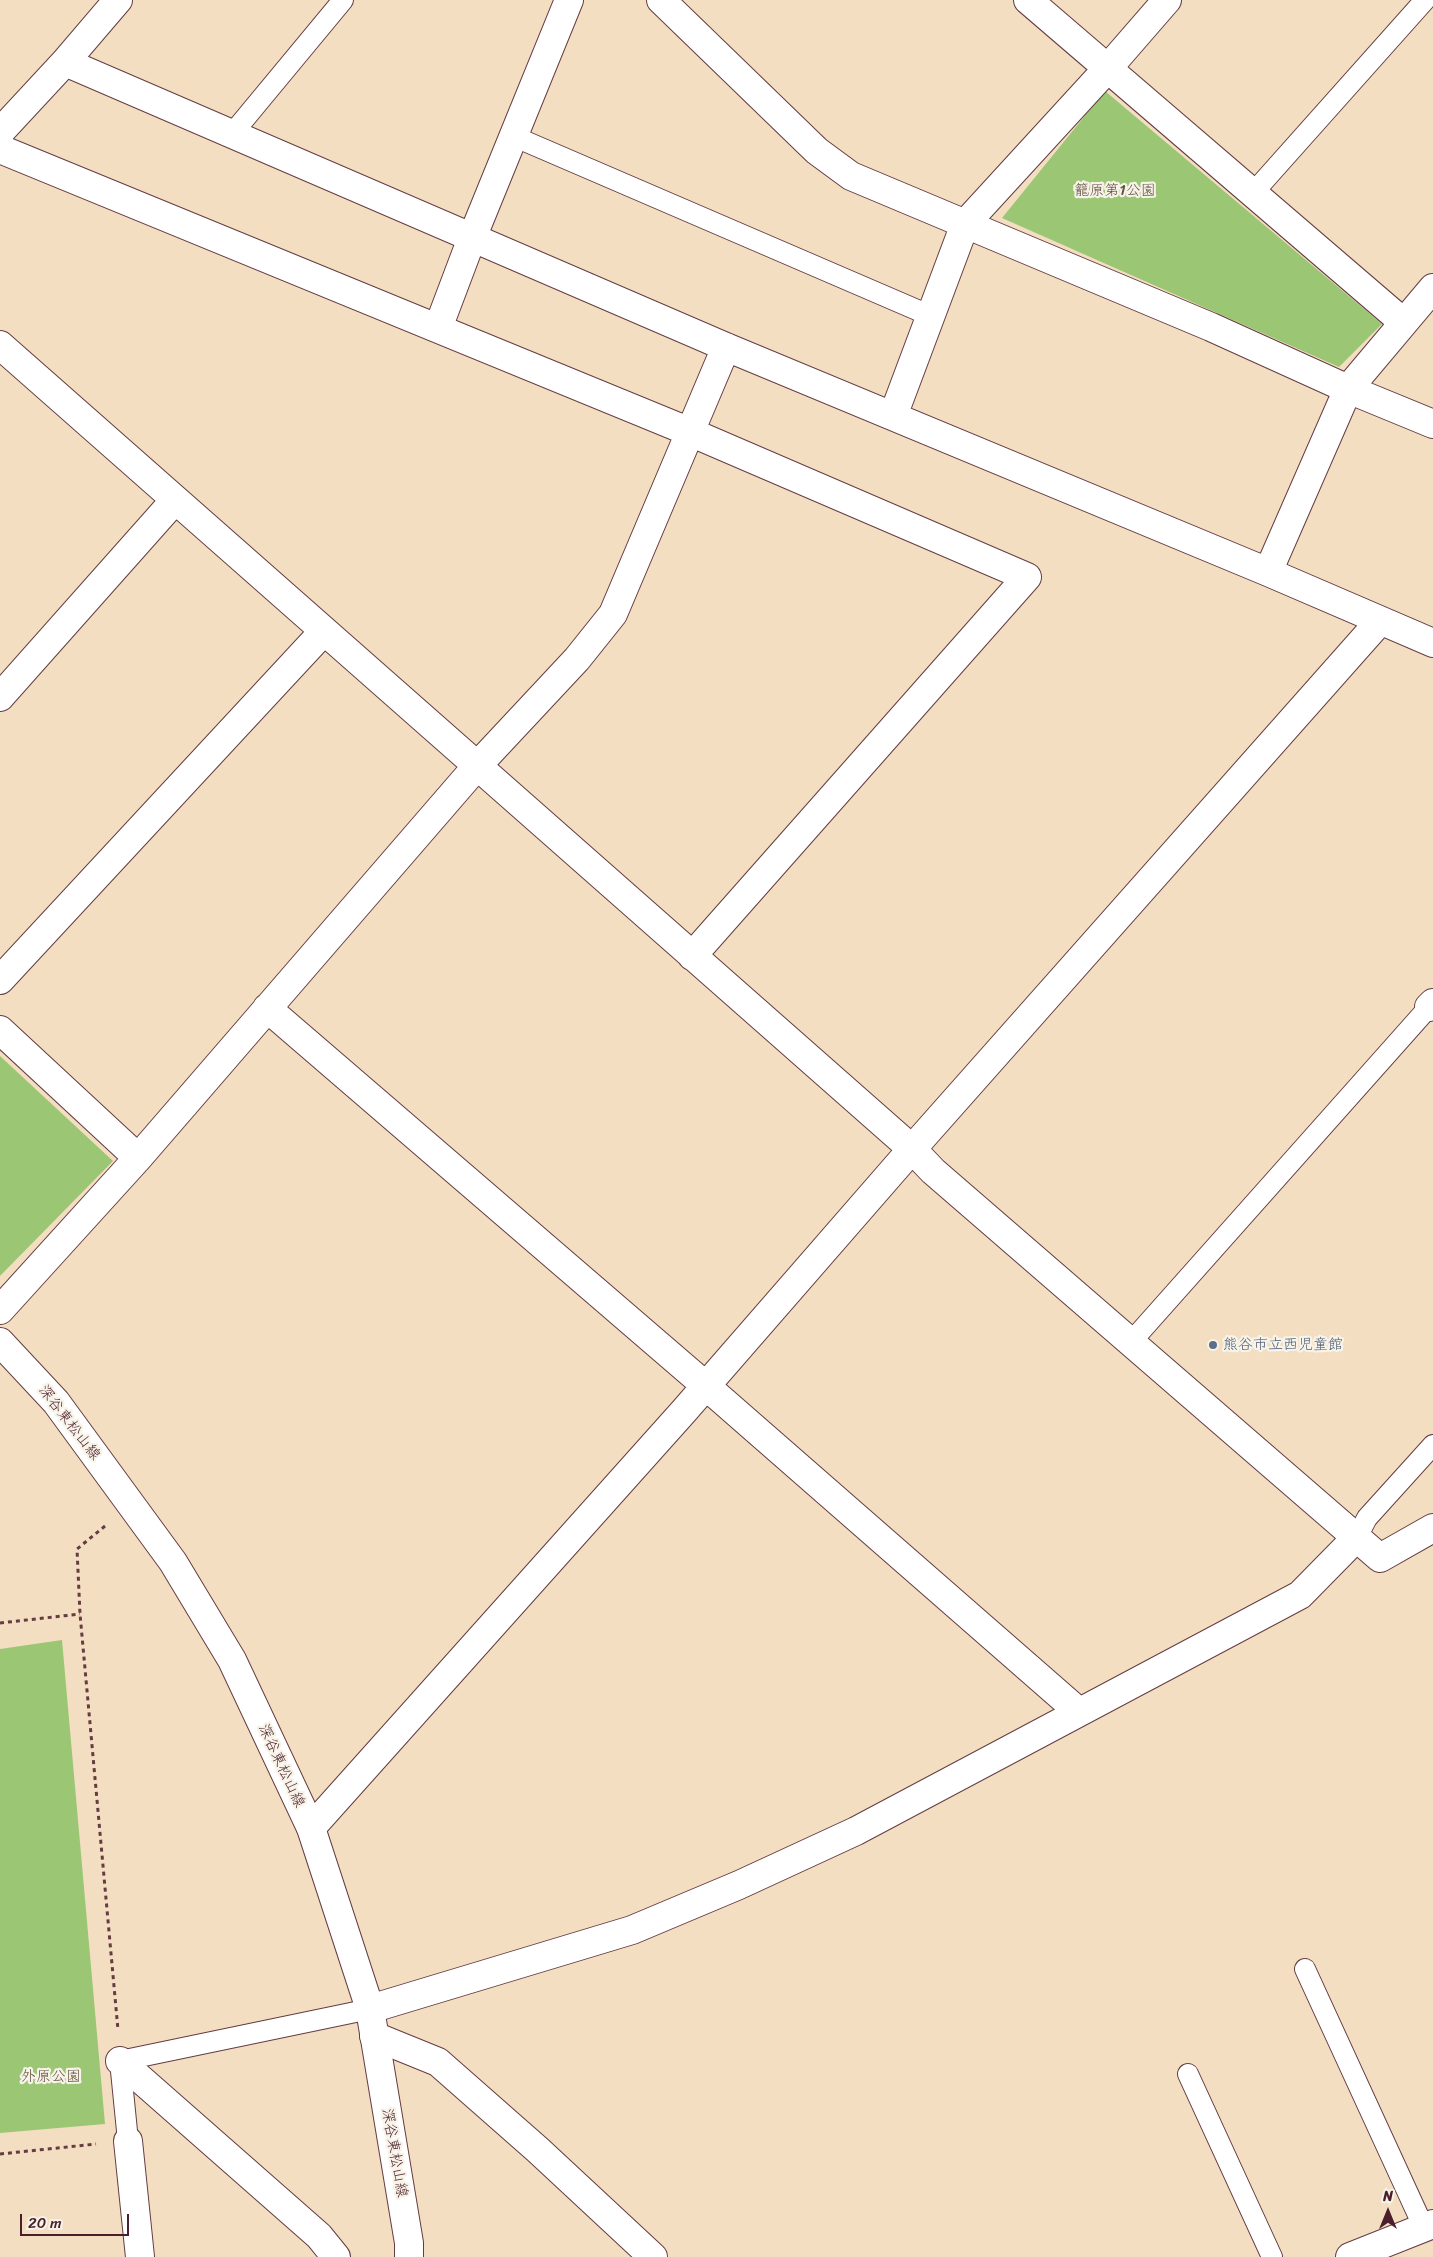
<!DOCTYPE html>
<meta charset="utf-8">
<style>
body{margin:0}
#map{position:relative;width:1433px;height:2257px;overflow:hidden;background:#f4dec1;font-family:Sriracha,sans-serif}
canvas{display:block}
.north{position:absolute;left:1363px;top:2187px;width:50px;height:50px;-webkit-text-stroke:4px #f7f3e8;paint-order:stroke;rotate:0deg;font-size:14px;font-weight:700;line-height:20px;text-align:center;color:#4a1f2b}
.north::after{content:'';display:block;margin:auto;width:18px;height:22px;background:#4a1f2b;clip-path:polygon(50% 0,100% 100%,50% 72%,0 100%)}
.scale{position:absolute;left:20px;top:2214px;width:109px;height:22px;box-sizing:border-box;border:2px solid #4a1f2b;border-top:0;padding-left:6px;font-size:15px;line-height:18px;white-space:nowrap;color:#4a1f2b;-webkit-text-stroke:4px #f7f3e8;paint-order:stroke}
</style>
<div id="map">
<canvas width="1433" height="2257"></canvas>
<div class="north">N</div>
<div class="scale">20 m</div>
</div>
<script>
const context = document.querySelector('canvas').getContext('2d');
context.lineJoin = 'round';
function fill(path, color) { context.fillStyle = color; context.fill(path, 'evenodd'); }
function stroke(path, color, width, dash) { context.strokeStyle = color; context.lineWidth = width; context.lineCap = dash ? 'butt' : 'round'; context.setLineDash(dash || []); context.stroke(path); }
function write(font, color, halo, rows, align = 'center') {
  context.font = font + ' Sriracha,"Klee One",sans-serif'; context.lineWidth = 4.5; context.setLineDash([]); context.textBaseline = 'middle'; context.strokeStyle = halo; context.fillStyle = color; for (const [text, x, y, turn = 0] of rows) {
    context.save(); context.translate(x, y); context.rotate((+turn || 0) * Math.PI / 180); context.textAlign = isNaN(turn) ? turn : align; if (halo) context.strokeText(text, 0, 0); context.fillText(text, 0, 0); context.restore();
  }
}
fill(new Path2D(`
 M1105 91 1382 324 1339 367 1002 218Z
 M0 1056 113 1161 0 1276Z
 M62 1640 105 2124 0 2133V1649Z`), '#9bc775');
const lane = new Path2D(`
 M232 134 343 0
 M513 136 931 316
 M1253 193 1425 0
 M1131 1342 1429 1007
 M1357 1537 1367 1518 1433 1445
 M1305 1969 1424 2228
 M1188 2074 1272 2257
 M128 2141 120 2061 370 2009`);
const street = new Path2D(`
 M661 0 817 151 851 176 1211 327 1348 389 1433 424
 M1028 0 1403 322
 M65 62 726 347 1268 572 1433 643
 M0 132 65 62 118 0
 M0 149 690 432 1027 577 692 956
 M438 328 472 238 569 0
 M0 345 912 1149 933 1171 1380 1558 1433 1528
 M893 416 965 224 1108 68 1167 0
 M1268 572 1348 389 1433 288
 M0 697 175 500
 M0 980 324 631
 M1429 1007 1433 1003
 M267 1008 706 1386 1079 1712
 M0 1030 138 1158
 M0 1310 138 1158 477 766 577 659 613 614 726 347
 M311 1828 684 1411 912 1149 1380 621
 M370 2009 632 1930 739 1885 856 1831 1300 1595 1357 1537
 M374 2036 438 2062 538 2150 653 2257
 M120 2061 319 2236 336 2257
 M128 2141 140 2257
 M1350 2257 1433 2224`);
const primary = new Path2D(`
 M0 1342 56 1402 173 1562 232 1660 311 1828 370 2009 409 2243V2257`);
stroke(lane, '#643c42', 22);
stroke(street, '#643c42', 30);
stroke(primary, '#643c42', 30);
stroke(new Path2D(`
 M105 1526 77 1549 80 1614 118 2030
 M0 1623 80 1614
 M0 2154 96 2144`), '#643c42', 3, [4, 4]);
stroke(lane, '#fff', 20);
stroke(street, '#fff', 28);
stroke(primary, '#fff', 28);
for (const [x, y, r, color] of [
 [1213,1345,5,"#5c6f8a"]
]) { const dot = new Path2D(); dot.arc(x, y, r, 0, 2 * Math.PI); context.fillStyle = color; context.fill(dot); stroke(dot, '#f7f3e8', 2); }
write('15px', '#625141', '#f7f3e8', [
 ["籠原第1公園",1115,191],
 ["外原公園",51,2077]
]);
write('15px', '#4e5e75', '#f7f3e8', [
 ["熊谷市立西児童館",1223,1345]
], 'left');
write('15px', '#4a1f2b', '#f7f3e8', [
 ["深谷東松山線",69,1423,52],
 ["深谷東松山線",281,1766,65],
 ["深谷東松山線",394,2153,80]
]);
</script>
